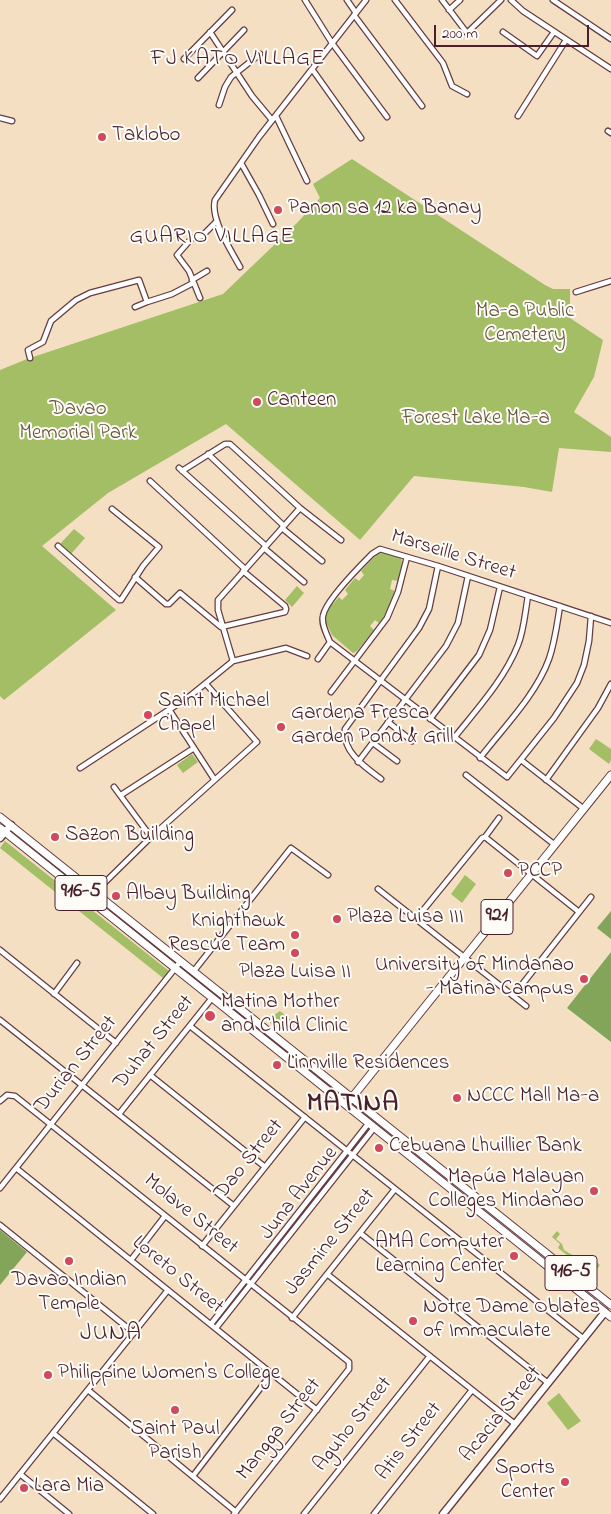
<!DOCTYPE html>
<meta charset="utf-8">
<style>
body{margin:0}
#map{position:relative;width:611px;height:1514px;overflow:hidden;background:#f4dfc3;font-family:"Indie Flower",sans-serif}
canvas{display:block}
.scale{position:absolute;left:434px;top:25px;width:155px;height:22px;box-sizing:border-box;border:2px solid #4a1f2b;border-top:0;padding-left:6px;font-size:15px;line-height:18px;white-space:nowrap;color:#4a1f2b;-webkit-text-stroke:4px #fdfcf7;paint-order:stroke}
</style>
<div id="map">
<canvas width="611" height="1514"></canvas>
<div class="scale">200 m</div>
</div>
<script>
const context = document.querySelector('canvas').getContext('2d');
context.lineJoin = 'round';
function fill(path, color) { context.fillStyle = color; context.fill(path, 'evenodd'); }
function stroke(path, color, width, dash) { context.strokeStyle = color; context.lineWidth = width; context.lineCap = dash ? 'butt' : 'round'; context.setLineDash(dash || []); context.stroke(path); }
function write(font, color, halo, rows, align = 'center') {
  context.font = font + ' "Indie Flower",sans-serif'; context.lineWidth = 4; context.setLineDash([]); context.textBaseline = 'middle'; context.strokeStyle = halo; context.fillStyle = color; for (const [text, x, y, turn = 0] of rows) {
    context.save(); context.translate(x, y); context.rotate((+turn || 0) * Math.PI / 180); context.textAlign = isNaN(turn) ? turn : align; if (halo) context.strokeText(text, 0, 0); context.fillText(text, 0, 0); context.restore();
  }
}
fill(new Path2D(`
 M352 159 545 285 553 289H570V318L603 340 594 377 574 412 611 437V452L559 448 552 492 524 487 414 476 360 540 226 424 108 493 42 546 116 610 4 700 0 696V370L27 359 223 294 296 224 320 198 313 184Z
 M74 529 85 538 71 554 60 544Z
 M382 552 401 558 402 562 398 581 392 580 390 589 395 591C393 603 387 613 379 623L375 620 370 626 374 630 357 651 353 653 332 635 324 618 328 609 339 597 342 600 348 594 345 590 355 578 359 581 364 575 361 571 378 553Z
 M297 586 304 593 292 607 285 600Z
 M596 739 611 749V760L609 764 589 749Z
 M192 754 198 762 183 773 177 765Z
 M5 841 169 971 163 978 0 848Z
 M465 875 476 884 462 903 451 894Z
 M280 1011 295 1023 286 1032H282L264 1018 266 1015H274Z
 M557 1231 560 1234 556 1239 562 1244 564 1250 574 1256 579 1262 584 1264 589 1260 594 1264 596 1262 600 1265 597 1269 588 1262 583 1268 558 1248 560 1244 552 1237Z
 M559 1393 581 1421 568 1430 547 1403Z`), '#a3be65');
fill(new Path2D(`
 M611 911V939L597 928Z
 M611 952V1042L567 1008Z
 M0 1230 27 1252 0 1285Z`), '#82a55a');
const street = new Path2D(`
 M305 0 332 43 387 117
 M347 0 356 13
 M395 0 443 63 452 86 467 94
 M442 0 467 33 501 0
 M511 0 523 11 611 69
 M553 0 611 39
 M449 10 460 0
 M354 15 422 106
 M210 32 252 96 272 120
 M503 32 537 56 554 32
 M184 59 232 10
 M312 69 361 138
 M198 78 244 30
 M219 105 225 87 231 77 260 54
 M276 116 307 181
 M518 116 566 40
 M0 118 12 121
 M608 131 611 133
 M241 163 259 195 273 224
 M240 267C231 250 210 219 215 200L259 137 366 0
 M192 280 207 271
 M576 292 611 281
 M200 298 189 271 177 255 192 238 202 236 217 221
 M135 307 147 302
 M30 358 28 350 43 342 51 321 76 300 90 293 139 280 147 302 172 294 193 283
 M208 454 284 526
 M179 468 266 546
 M182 471 225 444H230L300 508 341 540
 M150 481 245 569
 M282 528 322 561
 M58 546 119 600H121L143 566 159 547 112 509
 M264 548 304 582
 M135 577 166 604H169L180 593 221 627 285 612 286 609 285 606 243 571
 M591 616 589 641 584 665 577 683 554 718 507 777 330 642C327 635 321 624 323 616 325 601 361 565 372 554L380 549 438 566 611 623
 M318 659 330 642
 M233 661 218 610V600L300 508
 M331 692 387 618 398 592 407 557
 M170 711 214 779
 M430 719 479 655 490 630 500 587
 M388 722 412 741
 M454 738C477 709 504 680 518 645 524 630 525 613 528 596
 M373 743 397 761
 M480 758C503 728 536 695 549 659 555 642 557 624 560 606
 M521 760 584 809
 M358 762 446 646 458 623 468 576
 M80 768 190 696 233 661 286 648 307 656
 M466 775 555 845
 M381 779C365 767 342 752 345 729L419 628 429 609 438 566
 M546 780 598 708 611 684
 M114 787 151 837
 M121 795 194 748
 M485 837 499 818
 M378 889 526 1006
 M88 899 151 837 257 742 206 684
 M416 919 482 838 485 837 579 912
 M0 950 116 1043
 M193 972 291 848 328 875
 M54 994 77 963
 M513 996 591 897
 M0 1020 234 1206
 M190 1026 584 1339
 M150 1075 265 1167
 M0 1101 7 1095 15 1096 349 1362V1369L234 1514
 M119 1114 212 998
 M16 1168 317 1410
 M0 1188 180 962
 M0 1225 134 1333
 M360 1233 548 1383
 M202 1246 305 1117
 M131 1260 165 1216
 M327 1274 515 1424
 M292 1318 395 1189
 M211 1324 368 1124
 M216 1328 374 1128
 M88 1390 236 1512
 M53 1433 153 1514
 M20 1474 69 1514
 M193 1476 272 1373
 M0 1499 168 1290
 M304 1514 430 1356
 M374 1514 472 1390`);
const secondary = new Path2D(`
 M0 838 11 825
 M443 1514 605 1312`);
const primary = new Path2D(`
 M0 817 611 1305
 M0 828 611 1317
 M350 1100 611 775`);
stroke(street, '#643c42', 7);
stroke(secondary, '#643c42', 9);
stroke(primary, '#643c42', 9);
stroke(street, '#fff', 4.5);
stroke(secondary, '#fff', 6);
stroke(primary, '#fff', 7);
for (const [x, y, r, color] of [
 [102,137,5,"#d1495b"],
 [278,210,5,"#d1495b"],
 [257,402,5,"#d1495b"],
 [148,715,5,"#d1495b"],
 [281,727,5,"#d1495b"],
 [55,837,5,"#d1495b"],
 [508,873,5,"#d1495b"],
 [116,896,5,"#d1495b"],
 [337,919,5,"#d1495b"],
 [295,935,5,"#d1495b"],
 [295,953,5,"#d1495b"],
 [584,979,5,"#d1495b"],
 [210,1016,6,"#d1495b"],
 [277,1065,5,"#d1495b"],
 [457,1098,5,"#d1495b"],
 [379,1148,5,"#d1495b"],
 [594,1191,5,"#d1495b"],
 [514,1256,5,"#d1495b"],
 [69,1261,5,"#d1495b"],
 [413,1321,5,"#d1495b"],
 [48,1375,5,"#d1495b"],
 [175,1410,5,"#d1495b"],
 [565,1482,5,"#d1495b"],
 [24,1488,5,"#d1495b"]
]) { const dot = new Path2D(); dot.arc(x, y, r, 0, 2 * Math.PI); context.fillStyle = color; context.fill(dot); stroke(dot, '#fdfcf7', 2); }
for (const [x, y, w] of [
 [81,893,52],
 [497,917,32],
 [571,1273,52]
]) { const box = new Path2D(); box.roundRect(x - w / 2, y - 17.5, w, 35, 4); context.fillStyle = '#fdfcf7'; context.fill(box); stroke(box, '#4a1f2b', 1); }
write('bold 20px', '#4a1f2b', null, [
 ["916-5",81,893],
 ["921",497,917],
 ["916-5",571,1273]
]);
write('21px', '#4a1f2b', '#fdfcf7', [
 ["Taklobo",112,137],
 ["Panon sa 12 ka Banay",288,210],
 ["Canteen",267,402],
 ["Saint Michael",158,703],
 ["Chapel",158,727],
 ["Gardena Fresca",291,715],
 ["Garden Pond & Grill",291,739],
 ["Sazon Building",65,837],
 ["PCCP",518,873],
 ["Albay Building",126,896],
 ["Plaza Luisa III",347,919],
 ["Knighthawk",285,923,"right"],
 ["Rescue Team",285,947,"right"],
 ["University of Mindanao",574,967,"right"],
 ["- Matina Campus",574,991,"right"],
 ["Plaza Luisa II",295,974,"center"],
 ["Matina Mother",221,1004],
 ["and Child Clinic",221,1028],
 ["Linnville Residences",287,1065],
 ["NCCC Mall Ma-a",467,1098],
 ["Cebuana Lhuillier Bank",389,1148],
 ["Mapúa Malayan",584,1179,"right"],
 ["Colleges Mindanao",584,1203,"right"],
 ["AMA Computer",504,1244,"right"],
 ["Learning Center",504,1268,"right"],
 ["Davao Indian",69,1282,"center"],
 ["Temple",69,1306,"center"],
 ["Notre Dame Oblates",423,1309],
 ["of Immaculate",423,1333],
 ["Philippine Women's College",58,1375],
 ["Saint Paul",175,1431,"center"],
 ["Parish",175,1455,"center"],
 ["Sports",555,1470,"right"],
 ["Center",555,1494,"right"],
 ["Lara Mia",34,1488]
], 'left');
write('21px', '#69573f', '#fdfcf7', [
 ["Ma-a Public",525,313],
 ["Cemetery",525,337],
 ["Davao",78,411],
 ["Memorial Park",78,435],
 ["Forest Lake Ma-a",476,420]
]);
write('21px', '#4a1f2b', '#fdfcf7', [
 ["Marseille Street",453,556,17],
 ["Duhat Street",155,1043,-51],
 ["Durian Street",77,1065,-51],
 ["Dao Street",250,1160,-51],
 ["Juna Avenue",300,1194,-52],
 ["Molave Street",190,1215,39],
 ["Jasmine Street",331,1243,-51],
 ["Loreto Street",177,1276,39],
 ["Acacia Street",502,1415,-51],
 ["Aguho Street",354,1425,-52],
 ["Mangga Street",280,1430,-52],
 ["Atis Street",410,1442,-52]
]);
context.letterSpacing = '1px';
write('22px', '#4a1f2b', '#fdfcf7', [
 ["FJ KATO VILLAGE",238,60],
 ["GUARIO VILLAGE",212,238]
]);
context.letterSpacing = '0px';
context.letterSpacing = '1px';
write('24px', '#4a1f2b', '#fdfcf7', [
 ["JUNA",111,1335]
]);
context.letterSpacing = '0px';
context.letterSpacing = '1px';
write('bold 26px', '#4a1f2b', '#fdfcf7', [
 ["MATINA",353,1106]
]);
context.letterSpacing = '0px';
</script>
